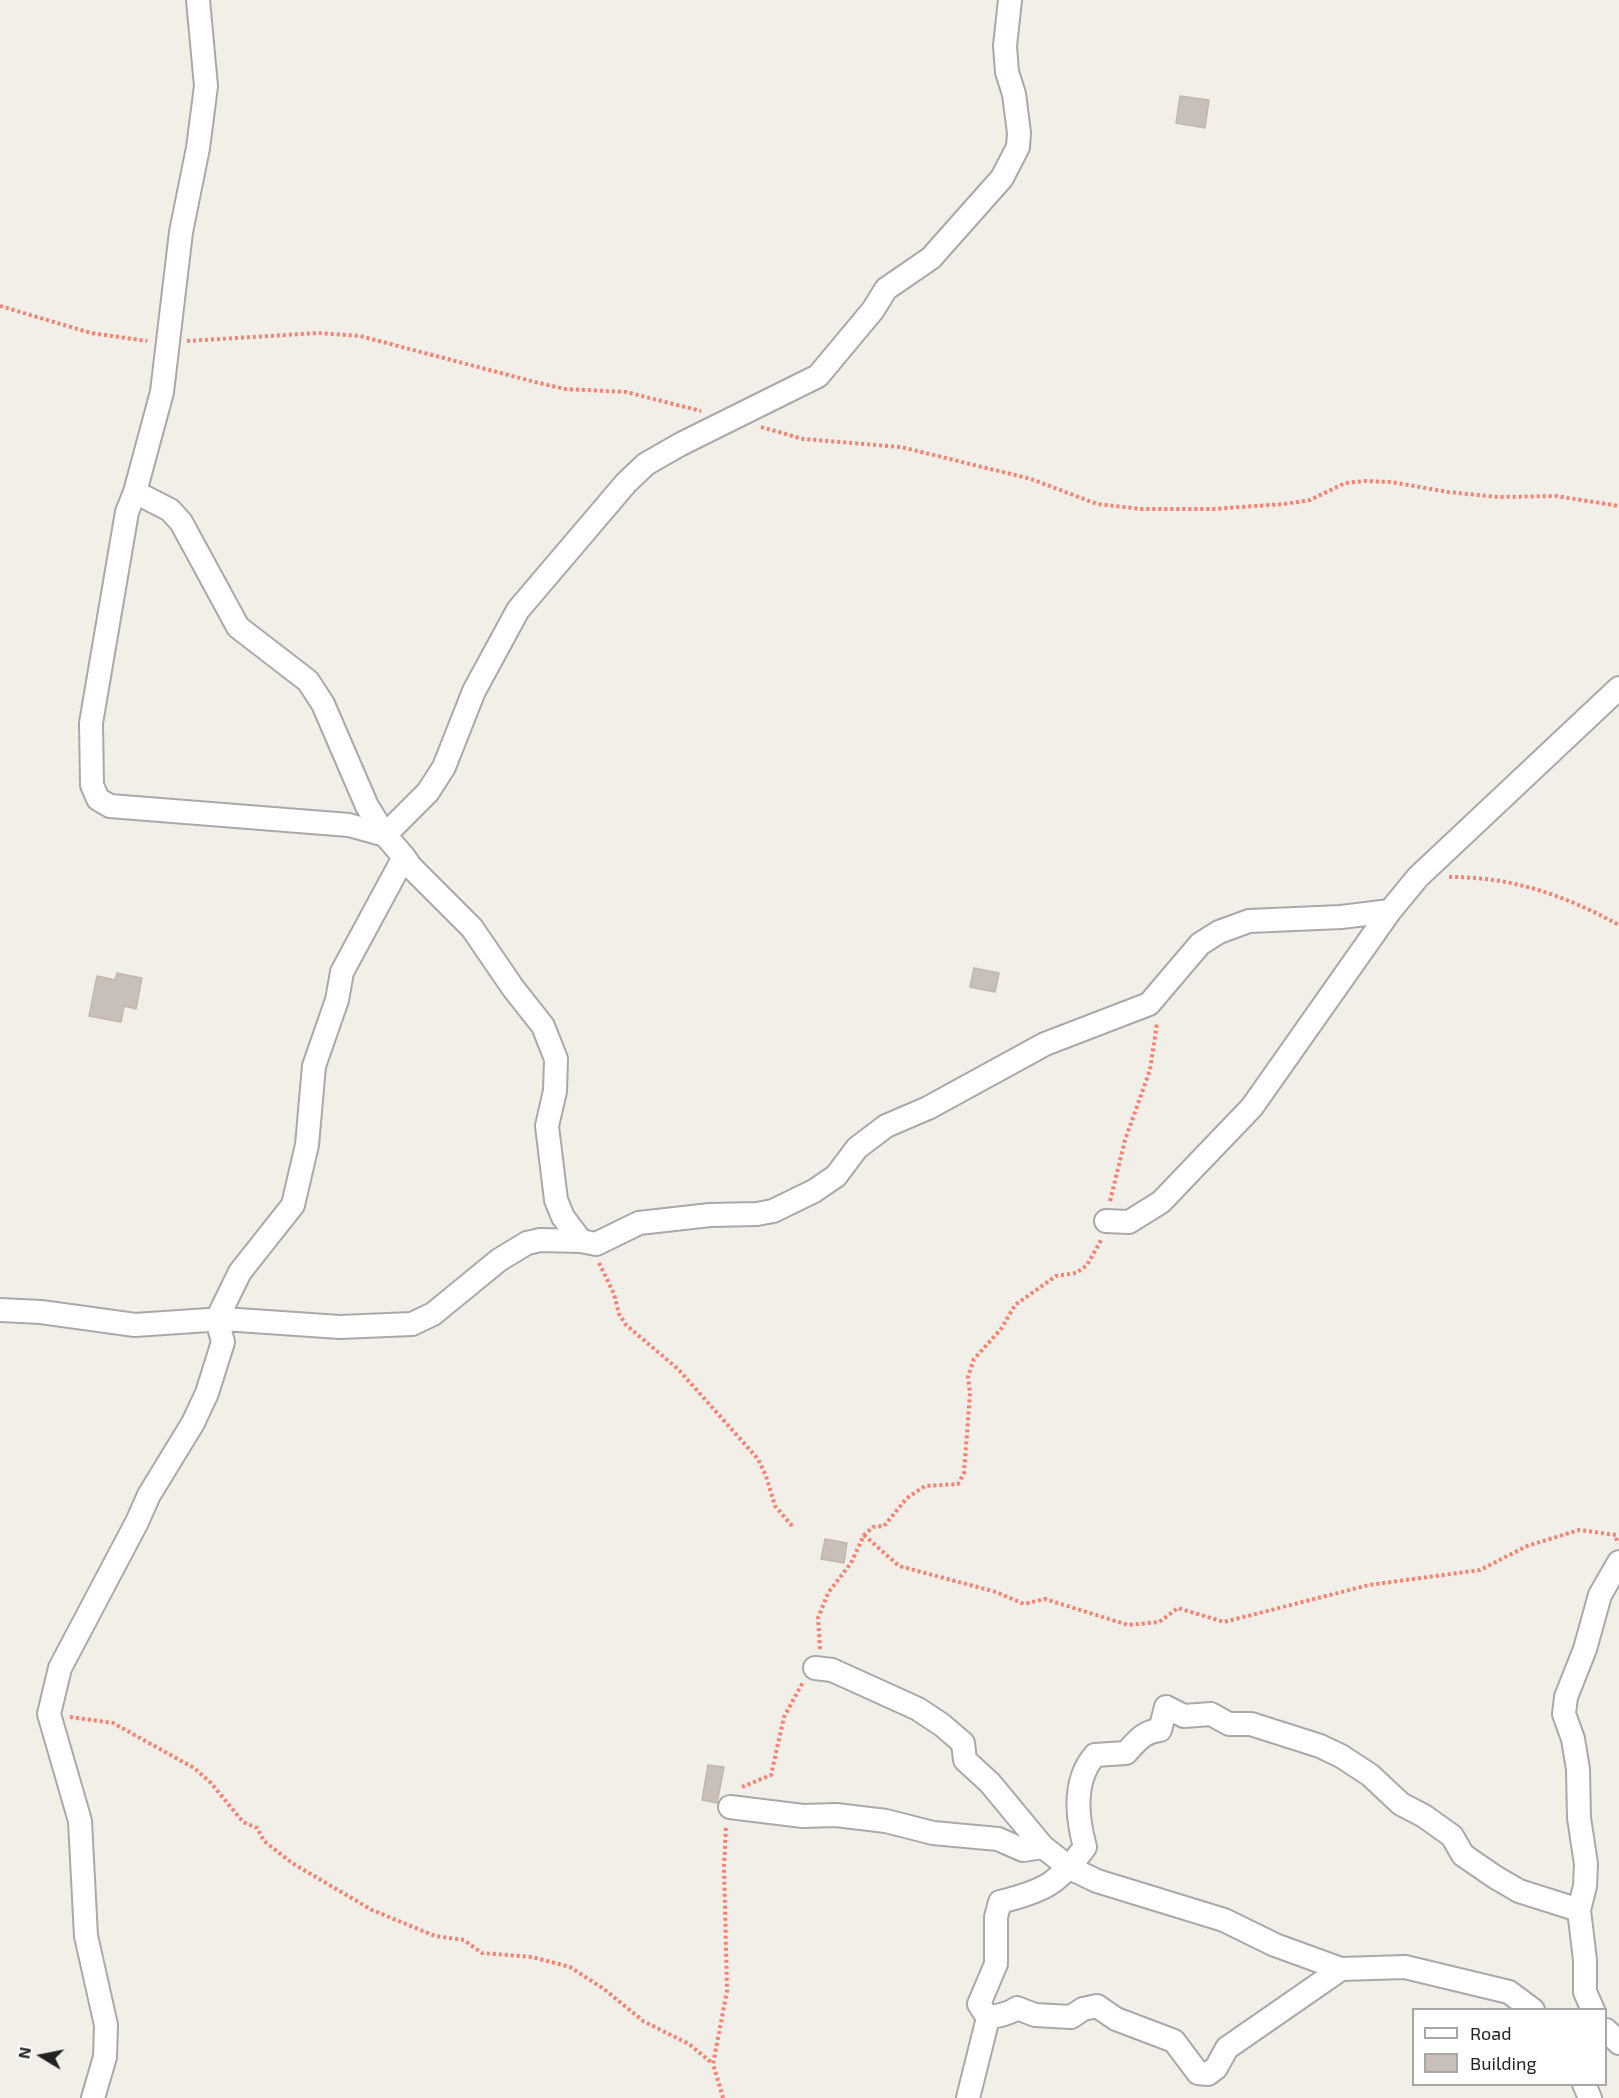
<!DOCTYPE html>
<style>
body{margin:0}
#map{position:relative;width:1619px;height:2098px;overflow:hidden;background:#f2efe9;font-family:"Exo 2",sans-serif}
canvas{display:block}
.legend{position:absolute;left:1412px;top:2008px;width:195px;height:78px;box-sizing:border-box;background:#fff;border:2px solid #a7a7a7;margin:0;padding:8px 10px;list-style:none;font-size:18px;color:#222}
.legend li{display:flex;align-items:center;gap:12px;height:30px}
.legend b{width:30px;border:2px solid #a7a7a7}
.north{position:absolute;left:12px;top:2026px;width:60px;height:60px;-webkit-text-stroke:4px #fff;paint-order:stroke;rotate:280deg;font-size:16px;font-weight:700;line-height:24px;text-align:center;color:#222}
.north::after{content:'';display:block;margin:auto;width:21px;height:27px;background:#222;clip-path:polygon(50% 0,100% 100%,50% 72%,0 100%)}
</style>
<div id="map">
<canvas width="1619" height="2098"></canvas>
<ul class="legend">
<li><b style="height:8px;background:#fff"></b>Road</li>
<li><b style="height:16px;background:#c7bfb8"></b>Building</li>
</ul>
<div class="north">N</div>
</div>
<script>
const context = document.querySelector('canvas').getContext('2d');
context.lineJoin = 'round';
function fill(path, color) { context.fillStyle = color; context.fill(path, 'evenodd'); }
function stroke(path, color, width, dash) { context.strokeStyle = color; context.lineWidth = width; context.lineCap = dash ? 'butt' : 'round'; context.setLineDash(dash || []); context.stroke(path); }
const building = new Path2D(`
 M1180 96 1209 100 1205 128 1176 123Z
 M974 968 999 973 995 992 970 987Z
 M117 973 142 978 136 1009 124 1006 121 1022 89 1016 97 976 115 980Z
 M825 1539 847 1543 844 1563 821 1559Z
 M708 1765 724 1767 717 1803 702 1800Z`);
fill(building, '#c7bfb8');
stroke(building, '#c4b6ab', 1.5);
const street = new Path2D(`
 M198 0 206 86 198 148 181 232 162 392 135 492 127 512 91 723 92 785 98 799 110 806 349 825 385 835 428 792 444 767 474 691 518 610 626 483 646 464 681 444 818 376 873 310 886 289 931 258 1002 178 1018 147 1019 133 1014 94 1007 72 1005 46 1010 0
 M404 857 411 867 472 928 513 988 543 1026 556 1059 555 1091 547 1126 556 1200 563 1217 581 1241
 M1106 1221 1129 1222 1161 1202 1252 1107 1390 911
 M0 1310 41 1312 135 1325 223 1319 340 1327 412 1324 433 1314 499 1260 527 1243 540 1240 581 1241 596 1244 639 1223 710 1215 757 1214 773 1211 814 1191 836 1176 857 1148 886 1126 928 1108 1045 1044 1149 1004 1200 944 1219 932 1249 921 1341 917 1390 911 1418 877 1619 688
 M815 1668 832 1670 918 1709 942 1725 963 1743 965 1760 990 1783 1043 1847 1070 1868 1097 1881 1224 1920 1275 1945 1341 1969 1405 1967 1509 1992 1533 2010
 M730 1807 803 1816 836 1815 886 1821 933 1833 998 1839 1023 1850 1043 1847
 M1593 2010 1585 1992V1960L1579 1910 1585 1886 1586 1864 1579 1818 1578 1769 1573 1739 1564 1714 1566 1697 1585 1649 1600 1595 1619 1562
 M988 2018 979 2004 996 1964V1917L1000 1902C1044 1891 1058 1884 1085 1847 1077 1818 1073 1780 1095 1755L1126 1753C1136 1742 1144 1731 1160 1730L1166 1707 1184 1716 1211 1714 1229 1724H1251L1320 1746 1341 1756 1370 1775 1401 1804 1424 1816 1452 1836 1463 1855 1495 1877 1519 1891 1579 1910
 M1606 2030 1619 2043
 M1584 2084 1590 2098
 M93 2098 105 2057 106 2025 86 1936 80 1821 49 1714 60 1668 137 1522 149 1495 193 1423 207 1393 223 1342 217 1319 240 1272 293 1205 307 1145 314 1066 337 1000 342 972 404 857 385 835 367 806 323 704 308 681 238 627 181 522 170 510 135 492
 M968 2098 988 2018C998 2015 1008 2015 1017 2008L1035 2015 1071 2017 1083 2009 1097 2006 1116 2019 1174 2041 1198 2073 1208 2074 1216 2068 1227 2048 1341 1969`);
stroke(street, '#a9a9a9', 26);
stroke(new Path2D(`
 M0 306 91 333 147 341
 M187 341 318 333 360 336 535 382 565 389 626 392 701 411
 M761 427 803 439 901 447 1031 479 1097 504 1142 509H1213L1284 504 1310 500 1345 483 1365 481 1391 482 1448 492 1498 497 1556 496 1619 506
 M1449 877C1513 877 1564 895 1619 925
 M1110 1201 1125 1140 1150 1070 1157 1023
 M599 1263 614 1294 619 1314 626 1325 678 1369 758 1459 766 1476 775 1506 793 1527
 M864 1535 899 1566 996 1592 1024 1604 1045 1599 1128 1625 1159 1622 1178 1608 1224 1622 1369 1585 1480 1570 1527 1546 1579 1530 1616 1535 1617 1544
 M820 1649 818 1618 828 1593 851 1563 864 1535 873 1527 884 1526 907 1498 925 1486 958 1484 964 1473 970 1393 968 1377 974 1359 1001 1329 1015 1305 1056 1276 1076 1273 1087 1265 1101 1240
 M70 1717 113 1723 194 1768 211 1783 243 1822 257 1828 264 1841 292 1863 372 1910 435 1936 464 1940 482 1953 532 1957 570 1967 604 1989 643 2021 689 2044 712 2063
 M742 1787 771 1775 784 1717 803 1682
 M723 2098 713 2064 727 1991 724 1867 726 1826`), '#fa8072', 4, [3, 3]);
stroke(street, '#fff', 22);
</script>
